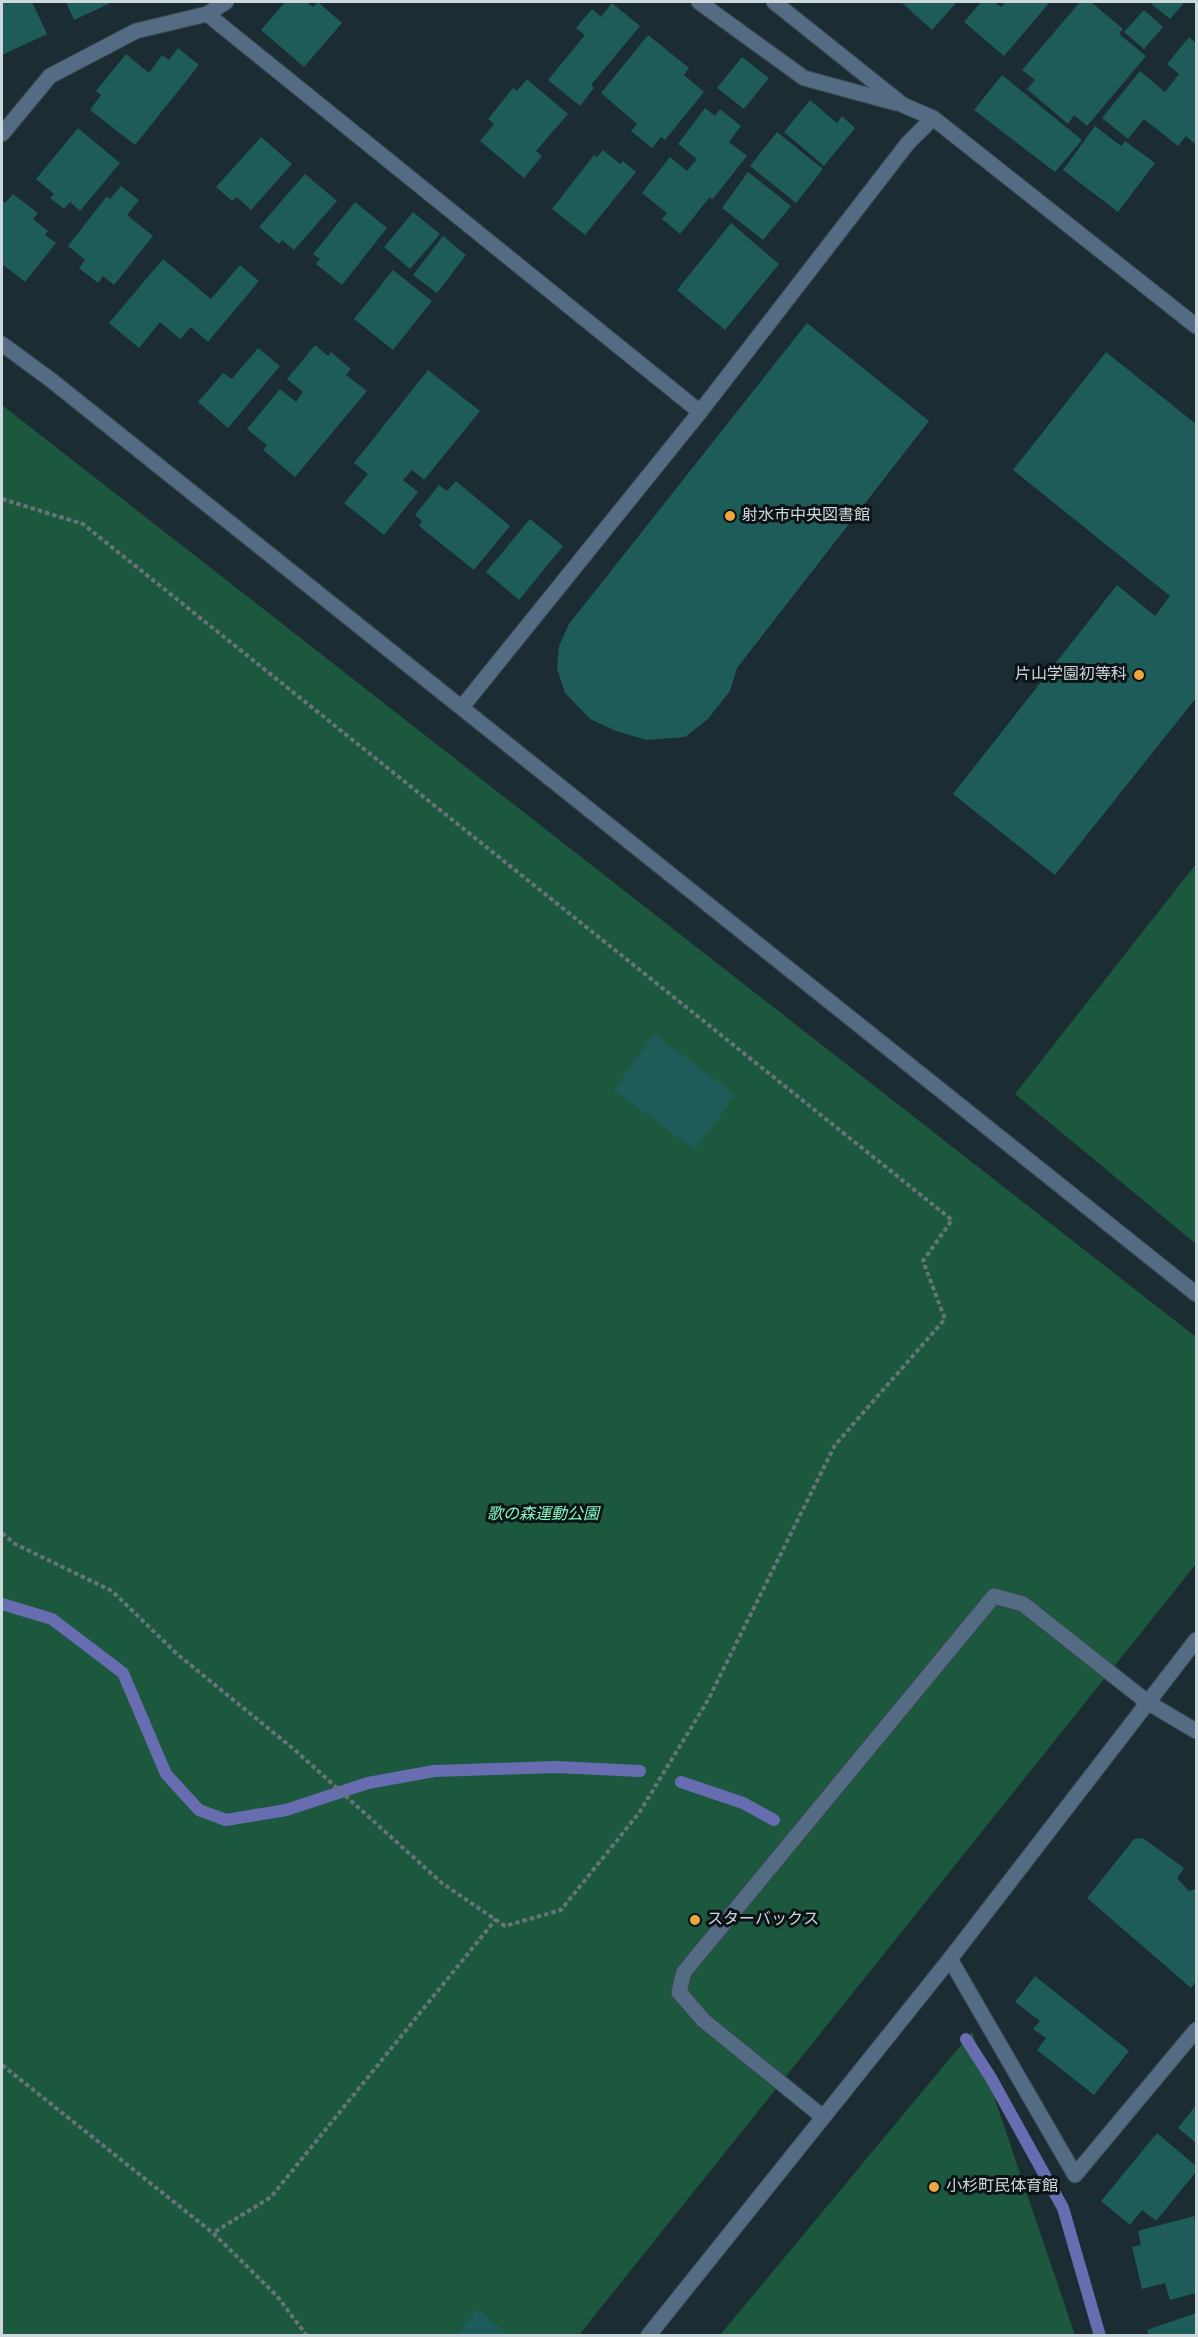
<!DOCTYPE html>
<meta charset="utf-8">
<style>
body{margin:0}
#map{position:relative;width:1198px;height:2337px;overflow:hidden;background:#1b2c32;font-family:"Times New Roman",serif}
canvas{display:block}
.frame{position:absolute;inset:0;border:3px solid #cdd8dc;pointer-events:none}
</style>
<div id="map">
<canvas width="1198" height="2337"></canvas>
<div class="frame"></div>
</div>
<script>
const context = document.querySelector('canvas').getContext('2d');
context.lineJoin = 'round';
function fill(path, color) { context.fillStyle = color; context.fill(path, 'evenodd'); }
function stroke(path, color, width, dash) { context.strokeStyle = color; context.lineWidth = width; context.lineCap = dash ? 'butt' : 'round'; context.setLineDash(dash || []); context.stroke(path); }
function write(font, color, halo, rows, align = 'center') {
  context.font = font + ' "Times New Roman","Noto Sans JP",serif'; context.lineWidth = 6; context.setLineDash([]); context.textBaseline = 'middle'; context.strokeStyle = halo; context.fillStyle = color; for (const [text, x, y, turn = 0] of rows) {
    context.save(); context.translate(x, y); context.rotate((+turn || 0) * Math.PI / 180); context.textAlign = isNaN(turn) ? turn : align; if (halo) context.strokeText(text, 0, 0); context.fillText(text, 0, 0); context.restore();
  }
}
fill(new Path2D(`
 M2 405 1196 1337V1564L579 2335H2Z
 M1196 864V1244L1015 1094Z
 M972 2032 1075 2335H720L966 2039Z`), '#1c583d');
stroke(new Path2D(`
 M2 1604 52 1619 123 1673 166 1774 199 1810 226 1820 286 1810 368 1783 434 1771 556 1767 640 1771
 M681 1782 743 1803 774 1820
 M966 2039 991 2078 1063 2208 1100 2336`), '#676db0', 12);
fill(new Path2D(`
 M2 2H32L47 34 2 55Z
 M66 2H113L74 20Z
 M285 2H306L313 7 318 2 342 23 304 67 261 30Z
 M901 2H957L932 30Z
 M981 2H994L1001 7 1006 2H1050L1004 56 964 22Z
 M1080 2H1091L1123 29 1119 34 1146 56 1087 126 1074 115 1068 124 1027 89 1035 80 1022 70Z
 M1149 2H1185L1170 19Z
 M612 3 640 26 591 85 594 88 580 106 548 80 585 35 576 28 592 9 601 17Z
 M1144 10 1163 27 1144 49 1124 32Z
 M648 35 689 68 684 75 704 92 665 140 661 137 652 148 631 131 637 124 601 93Z
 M1189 37 1196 43 1195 144 1186 136 1178 146 1144 119 1128 139 1102 118 1140 71 1165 92 1179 74 1167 64Z
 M178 48 199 65 135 145 90 110 101 95 96 91 126 54 149 73 162 55 169 60Z
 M742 57 769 78 744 109 717 88Z
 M1002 75 1082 140 1055 172 974 110Z
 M527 79 568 114 536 151 542 156 524 178 480 141 494 124 488 119 513 88 517 91Z
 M810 100 837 123 842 116 855 128 824 166 784 132Z
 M705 108 715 116 720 109 741 126 729 142 747 156 712 200 710 197 680 234 662 219 667 213 642 193 670 157 687 171 697 159 678 144Z
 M1095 126 1121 146 1125 141 1155 163 1118 212 1063 170Z
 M78 128 120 163 80 211 70 202 64 209 50 198 54 194 36 179Z
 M777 132 823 169 796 203 750 166Z
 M261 137 292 164 251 210 237 197 232 201 216 187Z
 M603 150 620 164 623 161 636 172 585 235 552 209 594 155 597 157Z
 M748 172 791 206 763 240 722 208Z
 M305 174 337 201 294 250 282 240 279 244 259 227Z
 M121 186 139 200 127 215 153 236 114 285 103 276 98 283 79 268 85 260 68 246 107 196 110 199Z
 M13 194 38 213 33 219 48 231 45 235 56 243 25 282 2 264V199L5 203Z
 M355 202 387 228 342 285 316 264 320 259 313 254Z
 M413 212 440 234 410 269 384 247Z
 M731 223 779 264 725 330 677 290Z
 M443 236 466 255 437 293 413 275Z
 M163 259 211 299 240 265 259 281 208 342 191 327 180 339 160 322 139 348 109 323Z
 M393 270 432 301 393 350 354 319Z
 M807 323 929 421 737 668 730 691 708 719 685 737 647 740 616 731 590 719 565 693 557 668 559 646 569 624Z
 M315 345 328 356 331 352 351 369 346 375 367 391 295 477 263 450 267 445 247 429 280 389 296 402 303 392 287 379Z
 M258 348 280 366 228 428 198 402 223 373 232 379Z
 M1106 352 1196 424V698L1055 875 953 794 1117 585 1155 616 1170 596 1013 470Z
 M428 370 480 411 424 480 412 470 403 480 418 492 384 535 344 503 368 474 354 463Z
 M456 481 510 526 474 570 419 526 422 521 415 515 439 485 447 491Z
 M530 519 563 546 519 600 486 572Z
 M654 1034 735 1095 695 1150 614 1090Z
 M1143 1838 1184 1868 1177 1878 1189 1891 1196 1889V1981L1191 1988 1087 1898 1134 1839Z
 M1035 1976 1129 2051 1094 2095 1037 2050 1046 2038 1033 2029 1040 2021 1015 2002Z
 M1196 2105V2143L1178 2128Z
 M1157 2133 1196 2166V2172L1156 2221 1142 2210 1130 2225 1101 2201Z
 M1194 2216 1196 2228V2293L1170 2300 1165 2283 1142 2289 1132 2247 1141 2245 1138 2231Z
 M477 2309 509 2336H456Z
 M1196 2313V2336H1149L1147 2330Z`), '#1d5c58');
const minor = new Path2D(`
 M699 2 804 78 896 103
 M774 2 903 105 933 118 1196 326
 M207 14 226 2
 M2 134 50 76 136 31 207 14 700 412
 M2 344 51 380 1196 1294
 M462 707 700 412 908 143 933 118
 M950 1959 1075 2175 1196 2030
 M823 2117 703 2020 679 1992 684 1972 994 1596 1023 1604 1147 1702 1196 1731
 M648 2336 950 1959 1196 1640`);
stroke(minor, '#37484d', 17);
stroke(new Path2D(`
 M2 499 83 524 952 1220 923 1261 945 1319 835 1445 708 1700 639 1813 561 1910 505 1926 443 1884 296 1751 177 1654 112 1591 15 1544 2 1533
 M2 2065 213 2233
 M307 2336 277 2296 213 2233 271 2197 496 1919`), '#657479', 4, [4.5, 3]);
stroke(minor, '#536b83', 15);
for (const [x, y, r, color] of [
 [730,516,6,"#f0a63e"],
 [1139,675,6,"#f0a63e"],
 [695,1920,6,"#f0a63e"],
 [934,2187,6,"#f0a63e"]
]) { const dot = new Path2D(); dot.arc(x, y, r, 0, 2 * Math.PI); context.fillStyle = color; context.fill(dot); stroke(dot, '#0c1316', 2); }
write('16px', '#cdd8dc', '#0c1316', [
 ["射水市中央図書館",742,516],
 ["片山学園初等科",1127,675,"right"],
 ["スターバックス",707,1920],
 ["小杉町民体育館",946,2187]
], 'left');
write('italic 16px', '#84f9bf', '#0c1316', [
 ["歌の森運動公園",543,1515]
]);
</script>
